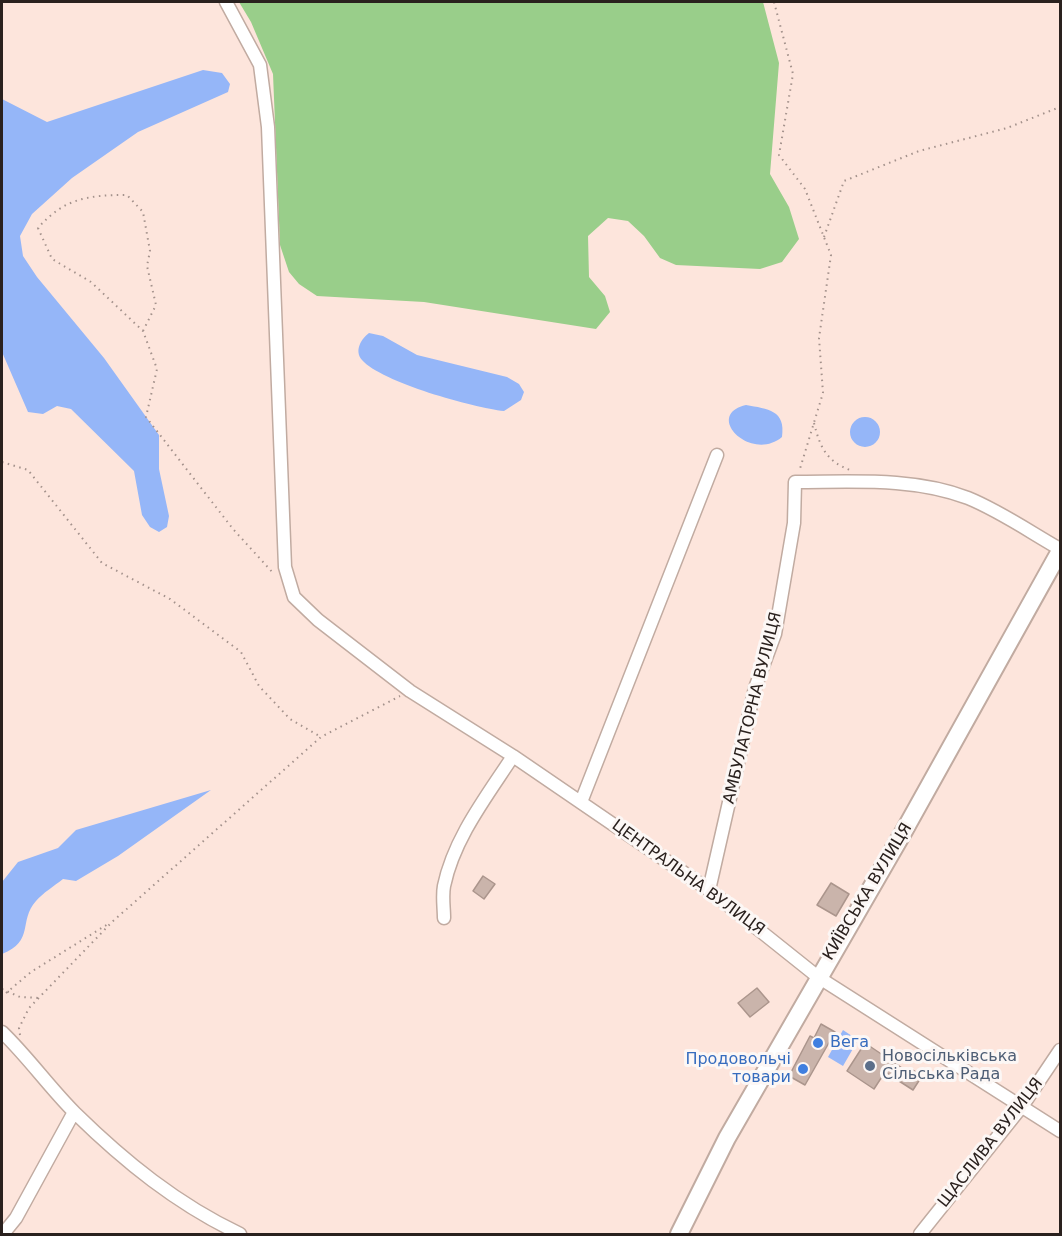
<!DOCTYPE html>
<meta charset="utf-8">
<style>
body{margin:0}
#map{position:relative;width:1062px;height:1236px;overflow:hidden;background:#fde5dc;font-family:"DejaVu Sans",sans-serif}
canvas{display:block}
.frame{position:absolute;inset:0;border:3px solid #2a211e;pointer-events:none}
</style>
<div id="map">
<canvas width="1062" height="1236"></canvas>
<div class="frame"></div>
</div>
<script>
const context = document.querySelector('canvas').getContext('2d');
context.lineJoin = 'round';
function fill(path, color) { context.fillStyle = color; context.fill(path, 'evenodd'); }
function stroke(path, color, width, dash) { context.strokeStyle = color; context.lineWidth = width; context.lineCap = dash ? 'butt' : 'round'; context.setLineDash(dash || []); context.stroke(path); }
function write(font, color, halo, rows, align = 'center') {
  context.font = font + ' "DejaVu Sans",sans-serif'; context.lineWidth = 6; context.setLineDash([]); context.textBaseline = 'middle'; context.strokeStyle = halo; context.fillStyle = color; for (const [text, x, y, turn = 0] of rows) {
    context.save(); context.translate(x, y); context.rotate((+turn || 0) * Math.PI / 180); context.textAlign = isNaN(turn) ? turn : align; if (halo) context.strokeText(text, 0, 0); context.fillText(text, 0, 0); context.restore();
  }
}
fill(new Path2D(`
 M239 2H763L779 63 770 174 789 207 799 239 782 262 760 269 676 265 660 258 644 236 628 221 608 218 588 236 589 277 605 296 610 312 596 329 424 302 317 296 299 284 289 272 280 245 273 74 251 22Z`), '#99ce8a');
fill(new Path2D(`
 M203 70 222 73 230 84 228 92 138 132 72 178 32 214 20 236 23 256 37 277 104 358 159 435V469L169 516 167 527 159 532 150 527 142 515 134 471 71 409 57 406 43 414 28 412 2 352V99L47 122Z
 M369 333 383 336 417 355 507 377 519 384 524 392 521 400 504 411C474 408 381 382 362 360 354 351 361 339 369 333Z
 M746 405C768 409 786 410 782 437 751 463 703 415 746 405Z
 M850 432a15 15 0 1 1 30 0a15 15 0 1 1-30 0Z
 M211 790 118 856 76 881 63 879C54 886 43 893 36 901 18 921 35 941 2 954V882L18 862 58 848 76 830Z
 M843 1030 858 1040 843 1066 828 1057Z`), '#95b6f8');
const building = new Path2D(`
 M483 876 495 884 484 899 473 891Z
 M831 883 849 894 836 916 817 905Z
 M757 988 769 1002 750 1017 738 1003Z
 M821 1024 835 1032 805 1085 789 1076 810 1036 814 1038Z
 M865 1043 908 1072 910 1068 922 1076 913 1090 885 1072 874 1089 847 1071Z`);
fill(building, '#cab4ab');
stroke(building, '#ab958c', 1.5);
const street = new Path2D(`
 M226 2 260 65 268 127 285 567 294 597 318 620 410 691 513 756 709 890 818 977 1060 1131
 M581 802 717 455
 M709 890 755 688 775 634 794 523 795 482C852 482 913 477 968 498 1000 511 1030 532 1060 549
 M444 918C444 908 442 896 444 886 454 838 487 796 513 756
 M2 1032C28 1057 49 1087 75 1113 125 1162 177 1204 240 1234
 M3 1234 16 1218 74 1112
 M920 1234 1023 1105 1060 1050`);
const secondary = new Path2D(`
 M679 1234 727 1138 904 831 1060 551`);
stroke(street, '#c1aba1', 15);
stroke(secondary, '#c1aba1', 20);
stroke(new Path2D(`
 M774 2 793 74 779 155 805 189 831 255 819 338 823 393 799 472
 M824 237 844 181 919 151 1007 128 1060 107
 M143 331 156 305 147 266 150 251 143 212 127 195C89 195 64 198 38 228L52 259 91 282 143 331 157 369 146 417 233 529 274 574
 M814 423C820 447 826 461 850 470
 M2 462 28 470 102 563 170 599 241 652 259 686 290 719 321 737
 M2 989 20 997 39 998
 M6 993 31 972 108 924
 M20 1035 19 1028 29 1008 112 922 321 737 400 696`), '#a4928c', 2, [1.5, 4.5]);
stroke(street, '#fff', 12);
stroke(secondary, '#fff', 16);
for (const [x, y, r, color] of [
 [818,1043,6,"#3f7fe0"],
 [870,1066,6,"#5c6f8a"],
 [803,1069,6,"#3f7fe0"]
]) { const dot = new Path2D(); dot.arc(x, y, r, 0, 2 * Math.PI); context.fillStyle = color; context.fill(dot); stroke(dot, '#fcf7f5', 2); }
write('16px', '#2a211e', '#fcf7f5', [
 ["АМБУЛАТОРНА ВУЛИЦЯ",753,708,-76],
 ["ЦЕНТРАЛЬНА ВУЛИЦЯ",688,878,36],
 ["КИЇВСЬКА ВУЛИЦЯ",868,892,-59],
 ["ЩАСЛИВА ВУЛИЦЯ",991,1143,-52]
]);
write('16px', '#366cbe', '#fcf7f5', [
 ["Вега",830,1043],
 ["Продовольчі",791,1060,"right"],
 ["товари",791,1078,"right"]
], 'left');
write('16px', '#4e5e75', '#fcf7f5', [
 ["Новосільківська",882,1057],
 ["Сільська Рада",882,1075]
], 'left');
</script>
